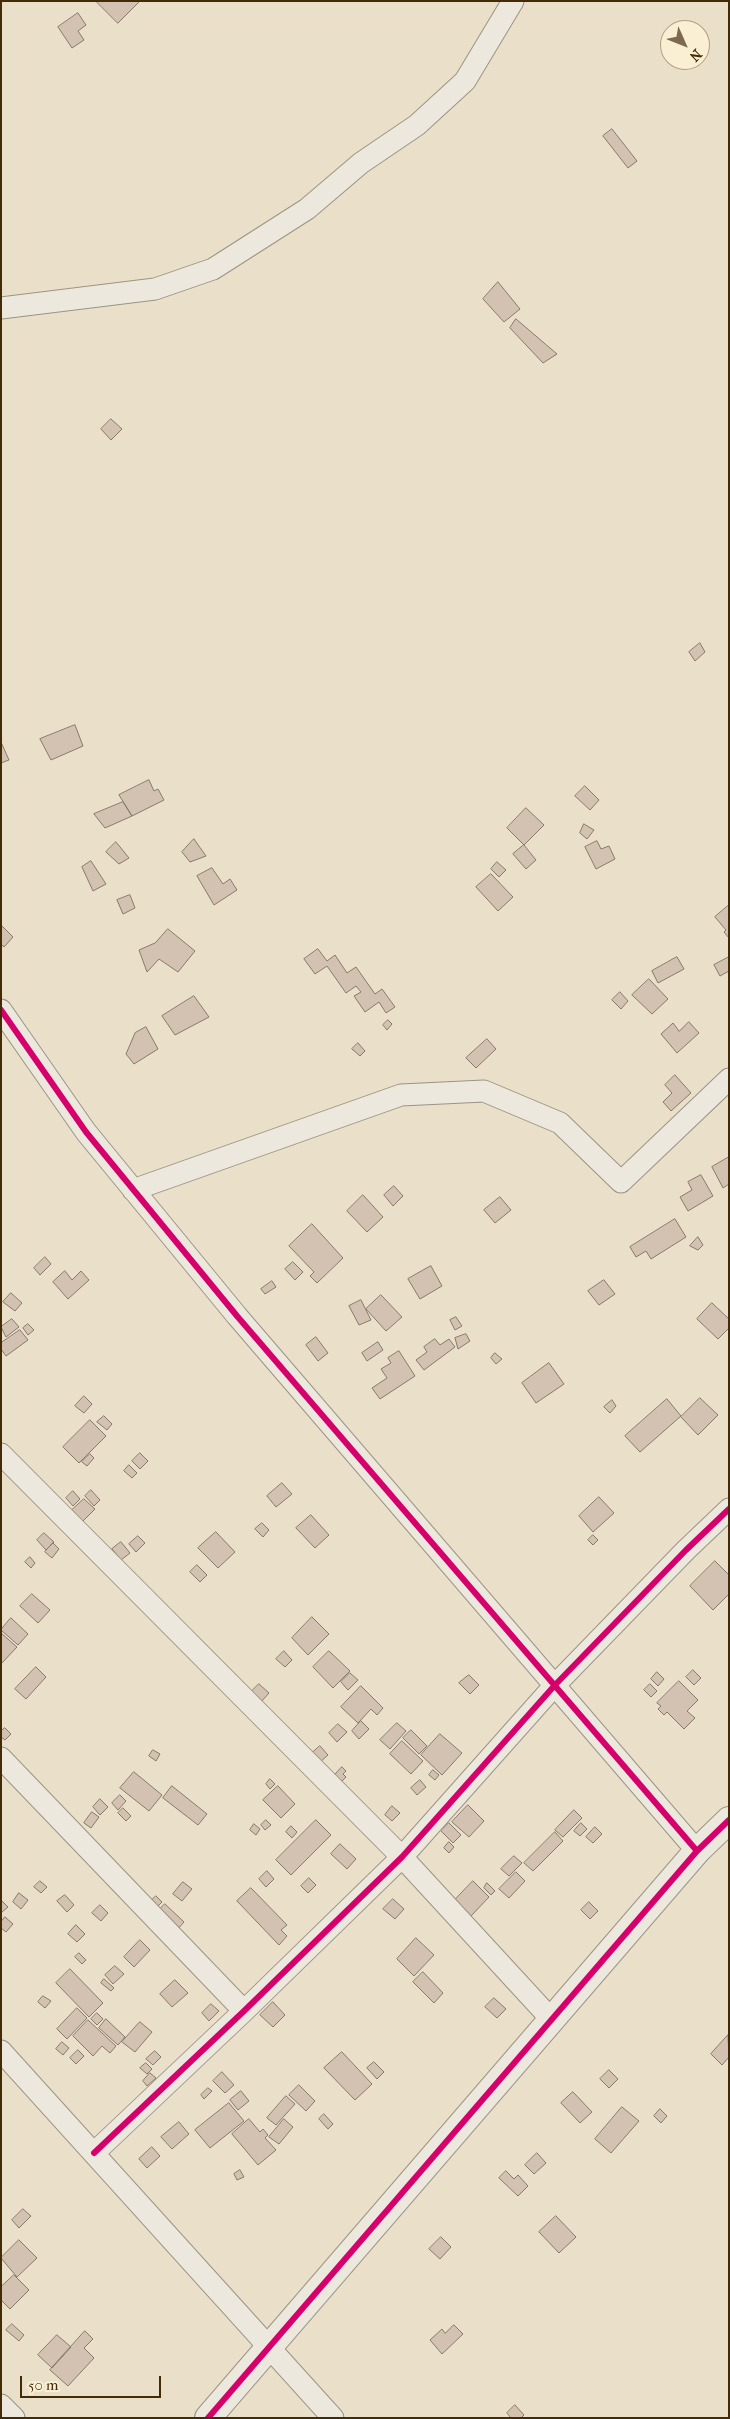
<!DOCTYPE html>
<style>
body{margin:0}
#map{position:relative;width:730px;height:2419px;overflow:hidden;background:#eae0c9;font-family:"IM FELL French Canon",serif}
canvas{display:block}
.frame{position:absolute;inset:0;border:2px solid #432b08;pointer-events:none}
.north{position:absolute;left:660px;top:20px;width:50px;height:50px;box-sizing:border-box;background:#faeed3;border:1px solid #b1a082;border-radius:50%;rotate:134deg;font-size:14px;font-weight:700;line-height:20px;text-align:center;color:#432b08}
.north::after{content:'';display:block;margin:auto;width:18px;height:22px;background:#7d6a4c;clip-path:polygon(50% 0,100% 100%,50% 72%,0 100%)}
.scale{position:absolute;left:20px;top:2376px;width:141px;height:22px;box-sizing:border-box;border:2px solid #432b08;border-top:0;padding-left:6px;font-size:15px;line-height:18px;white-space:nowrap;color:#432b08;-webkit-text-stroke:4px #faeed3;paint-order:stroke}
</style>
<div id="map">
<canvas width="730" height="2419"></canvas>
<div class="frame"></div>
<div class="north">N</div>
<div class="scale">50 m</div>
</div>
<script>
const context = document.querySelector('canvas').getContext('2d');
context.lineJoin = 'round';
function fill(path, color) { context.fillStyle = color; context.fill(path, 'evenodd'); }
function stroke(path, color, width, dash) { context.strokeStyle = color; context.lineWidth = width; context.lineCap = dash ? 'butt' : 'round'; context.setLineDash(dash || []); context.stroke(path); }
const building = new Path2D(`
 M96 1H140L118 23Z
 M78 13 86 25 78 31 84 40 72 48 58 27Z
 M612 129 637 161 628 168 603 136Z
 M498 282 520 309 504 322 483 299Z
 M516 319 557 354 543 363 510 328Z
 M111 419 122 429 111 440 101 429Z
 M700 643 705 652 695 661 689 652Z
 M75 725 83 746 51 760 40 739Z
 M1 742 9 760 1 763Z
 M149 780 154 791 158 789 164 800 132 816 119 795Z
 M585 786 599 800 590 810 575 796Z
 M123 802 132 816 105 828 94 814Z
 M526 808 544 825 524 845 507 828Z
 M584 824 594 830 587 839 580 833Z
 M194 839 206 856 190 862 182 852Z
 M597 841 601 849 609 846 615 859 596 869 585 847Z
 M116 842 129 858 119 864 106 852Z
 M524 845 536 860 526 869 513 854Z
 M91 861 106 884 93 891 82 867Z
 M497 862 506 870 499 877 491 869Z
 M212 868 223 884 230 879 237 890 214 905 197 876Z
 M491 874 513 897 498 911 476 887Z
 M130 895 135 908 123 914 117 900Z
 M729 905V938L724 932 726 930 715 917Z
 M1 925 13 937 4 947 1 944Z
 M168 929 195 951 178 972 159 959 147 972 139 950 155 943Z
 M318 949 327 961 335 955 347 973 356 967 375 994 382 989 395 1007 386 1013 379 1002 365 1012 354 996 361 992 356 986 346 993 327 966 315 974 304 959Z
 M677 957 684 969 658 983 652 971Z
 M729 957V971L720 976 714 965Z
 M649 979 668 999 652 1014 632 995Z
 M620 992 628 1001 621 1009 612 1000Z
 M194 996 209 1017 175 1035 162 1016Z
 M388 1020 392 1024 387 1030 383 1025Z
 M689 1022 699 1033 677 1053 661 1034 673 1023 679 1031Z
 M146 1027 158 1049 134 1064 126 1054 135 1033Z
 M487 1039 496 1049 476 1068 466 1058Z
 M358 1043 365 1051 360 1056 352 1049Z
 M675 1075 691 1093 671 1111 663 1102 672 1093 665 1085Z
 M729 1157V1184L723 1188 712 1167Z
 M701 1175 713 1196 688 1211 680 1197 692 1190 688 1182Z
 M394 1186 403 1196 393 1206 384 1195Z
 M363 1195 383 1217 367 1232 347 1211Z
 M500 1197 511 1210 495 1223 484 1210Z
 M675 1219 686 1237 651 1259 646 1251 636 1257 630 1247Z
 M312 1224 343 1258 317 1283 310 1276 314 1272 289 1246Z
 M698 1237 703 1245 698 1250 690 1246Z
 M45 1257 51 1264 40 1275 34 1268Z
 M293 1262 303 1272 295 1280 285 1269Z
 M431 1266 442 1286 420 1299 408 1279Z
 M65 1271 72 1280 81 1271 89 1280 68 1299 53 1282Z
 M604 1280 615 1294 599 1305 588 1291Z
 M272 1281 276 1287 265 1294 261 1289Z
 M11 1293 22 1303 15 1311 3 1302Z
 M381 1295 402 1317 386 1331 366 1309Z
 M361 1300 371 1320 359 1325 349 1306Z
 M712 1303 729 1319V1328L718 1339 697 1319Z
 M456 1317 462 1326 455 1330 450 1320Z
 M12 1319 19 1327 6 1337 1 1327Z
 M28 1324 34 1330 28 1335 23 1328Z
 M20 1330 28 1340 6 1356 1 1349V1343Z
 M466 1334 470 1341 458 1349 455 1338Z
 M316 1337 328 1353 318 1361 306 1345Z
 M435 1339 440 1345 449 1339 455 1347 424 1370 416 1360 427 1352 424 1347Z
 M378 1342 383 1350 367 1361 362 1353Z
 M399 1351 415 1376 380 1399 372 1388 387 1378 381 1369 391 1363 388 1358Z
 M495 1353 502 1359 496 1364 491 1358Z
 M549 1363 564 1384 536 1403 522 1383Z
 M84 1396 92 1404 84 1413 75 1406Z
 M700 1398 718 1415 698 1435 681 1417Z
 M667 1399 681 1416 640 1452 625 1436Z
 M612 1400 616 1406 610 1413 604 1407Z
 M104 1416 112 1424 107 1430 97 1422Z
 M90 1420 106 1436 79 1463 63 1447Z
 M140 1453 148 1461 140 1469 132 1461Z
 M90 1454 94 1458 87 1466 82 1462Z
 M129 1465 137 1473 132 1478 124 1471Z
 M282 1483 292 1494 276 1507 267 1496Z
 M91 1490 100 1500 94 1506 85 1496Z
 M73 1491 80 1499 73 1506 66 1498Z
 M599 1497 614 1513 593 1532 579 1516Z
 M84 1499 95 1509 83 1521 72 1510Z
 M311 1515 329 1535 315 1548 296 1528Z
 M262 1523 269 1530 263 1537 255 1529Z
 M216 1532 235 1552 218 1568 198 1548Z
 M44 1533 54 1542 46 1550 37 1540Z
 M593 1535 598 1540 593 1545 588 1540Z
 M138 1536 145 1543 136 1552 129 1544Z
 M121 1542 130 1553 121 1560 112 1549Z
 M53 1543 59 1549 52 1558 45 1552Z
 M30 1557 35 1563 31 1568 25 1562Z
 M715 1561 729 1575V1594L713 1610 690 1586Z
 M197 1565 207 1575 200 1582 190 1572Z
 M32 1594 50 1610 38 1623 20 1606Z
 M312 1617 329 1634 308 1655 292 1638Z
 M11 1618 28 1634 18 1645 1 1630Z
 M1 1633 17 1647 1 1664Z
 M284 1651 292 1660 285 1667 276 1659Z
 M329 1651 350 1671 333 1688 313 1667Z
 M36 1667 46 1677 26 1699 15 1689Z
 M693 1670 701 1678 694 1685 686 1677Z
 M657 1672 664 1679 658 1686 651 1679Z
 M350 1673 358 1680 348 1690 341 1682Z
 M469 1675 479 1685 470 1694 459 1683Z
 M679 1681 698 1700 687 1711 695 1718 684 1729 667 1712 664 1715 658 1709 661 1706 657 1703Z
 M259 1684 269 1693 261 1702 251 1692Z
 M650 1684 657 1691 651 1697 644 1690Z
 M361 1686 383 1708 377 1715 371 1709 358 1723 341 1707Z
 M361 1721 369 1729 359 1739 352 1731Z
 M397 1723 406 1731 390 1749 380 1740Z
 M338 1724 347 1732 337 1742 329 1733Z
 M5 1728 11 1734 5 1740 1 1737V1731Z
 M411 1730 427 1746 419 1754 403 1738Z
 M440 1734 462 1753 442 1775 421 1755Z
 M402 1741 423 1761 411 1774 390 1754Z
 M320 1746 328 1755 319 1763 311 1754Z
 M153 1750 160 1754 156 1761 149 1756Z
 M342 1767 346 1771 343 1774 346 1777 340 1783 333 1777Z
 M433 1770 439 1775 435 1780 429 1775Z
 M134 1772 162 1795 149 1811 120 1788Z
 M270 1779 275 1784 270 1789 266 1784Z
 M420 1780 426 1787 417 1795 411 1788Z
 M172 1786 207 1814 198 1825 163 1798Z
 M278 1786 295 1804 281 1818 263 1800Z
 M120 1795 126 1801 118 1810 112 1803Z
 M100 1799 108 1807 100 1815 93 1807Z
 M468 1805 484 1821 469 1837 452 1822Z
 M392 1806 400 1813 392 1821 385 1815Z
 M123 1808 131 1816 126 1821 118 1813Z
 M574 1810 582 1818 563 1837 555 1830Z
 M92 1812 99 1817 91 1828 84 1823Z
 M266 1820 271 1825 265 1830 261 1825Z
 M316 1820 331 1835 291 1875 276 1860Z
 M449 1823 461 1835 453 1843 441 1831Z
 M581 1823 587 1829 580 1836 574 1831Z
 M254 1824 260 1829 256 1835 250 1830Z
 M291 1826 297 1832 292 1838 286 1832Z
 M595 1827 602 1834 593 1843 586 1837Z
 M555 1832 563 1841 533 1871 524 1863Z
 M449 1842 454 1847 449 1853 444 1848Z
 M340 1844 356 1859 347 1869 331 1854Z
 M514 1856 522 1863 509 1876 501 1869Z
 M267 1871 274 1879 266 1887 259 1879Z
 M516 1872 525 1881 509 1898 499 1889Z
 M309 1878 316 1885 308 1893 301 1886Z
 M40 1881 47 1887 41 1893 34 1887Z
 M473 1881 489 1897 471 1916 454 1901Z
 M183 1882 192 1889 182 1901 173 1894Z
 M487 1883 495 1891 491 1895 484 1888Z
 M251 1888 287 1925 281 1930 287 1936 279 1945 237 1901Z
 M19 1893 28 1900 21 1909 13 1902Z
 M65 1895 74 1905 67 1912 57 1901Z
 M156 1896 162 1902 157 1907 151 1901Z
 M393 1899 404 1909 395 1919 383 1909Z
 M1 1900 8 1907 1 1913Z
 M589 1902 598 1911 590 1919 581 1910Z
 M165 1904 184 1922 176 1931 157 1912Z
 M100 1905 108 1913 101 1921 92 1913Z
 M5 1917 13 1924 6 1932 1 1928V1922Z
 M76 1925 85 1934 77 1942 68 1934Z
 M416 1938 434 1955 414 1976 397 1959Z
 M140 1940 150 1950 134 1967 124 1957Z
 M79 1953 86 1960 82 1964 75 1957Z
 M115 1966 124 1974 113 1984 105 1975Z
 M70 1969 103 2003 89 2017 56 1983Z
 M423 1972 443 1993 434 2003 413 1982Z
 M104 1979 114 1988 111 1991 101 1983Z
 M175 1980 188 1993 172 2007 160 1994Z
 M43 1996 51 2001 45 2008 38 2002Z
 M494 1998 506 2009 497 2018 485 2007Z
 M273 2002 285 2015 273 2027 260 2015Z
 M211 2004 219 2011 209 2021 202 2013Z
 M77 2008 87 2018 67 2039 57 2029Z
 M97 2013 103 2019 97 2025 91 2019Z
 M106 2019 125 2037 118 2045 99 2028Z
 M88 2020 116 2046 110 2053 102 2046 93 2056 73 2036Z
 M140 2022 152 2032 135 2052 122 2042Z
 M728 2035 729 2057 722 2065 711 2054Z
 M62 2042 69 2048 63 2055 56 2049Z
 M78 2050 84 2056 76 2064 70 2058Z
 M155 2051 161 2057 153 2065 146 2059Z
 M342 2052 372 2084 355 2100 324 2068Z
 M374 2062 384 2072 377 2079 367 2068Z
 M146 2063 152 2069 147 2074 140 2068Z
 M609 2070 618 2079 609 2088 600 2079Z
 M222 2072 234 2085 225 2093 213 2081Z
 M150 2073 156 2078 147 2086 143 2081Z
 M299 2085 315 2101 306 2111 289 2095Z
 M208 2088 212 2091 204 2099 201 2095Z
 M241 2091 249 2101 238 2110 230 2100Z
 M573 2092 592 2112 580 2123 561 2103Z
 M286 2096 295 2104 276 2125 267 2118Z
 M229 2103 244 2121 210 2148 195 2130Z
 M622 2107 639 2121 611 2153 595 2139Z
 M660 2109 667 2116 661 2123 654 2116Z
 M324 2114 333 2124 328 2129 319 2119Z
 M249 2119 260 2132 263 2129 268 2135 265 2138 276 2150 258 2165 232 2134Z
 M284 2119 293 2127 279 2144 269 2137Z
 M179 2122 189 2134 172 2149 161 2137Z
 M152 2147 160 2156 147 2168 139 2159Z
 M537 2153 546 2163 534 2174 525 2165Z
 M240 2170 244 2177 237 2180 234 2174Z
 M506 2171 514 2179 518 2175 528 2186 518 2196 499 2178Z
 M23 2209 31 2216 19 2228 12 2220Z
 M556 2216 576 2237 559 2253 539 2232Z
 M441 2237 451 2247 440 2259 429 2249Z
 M19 2240 37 2258 17 2277 1 2258Z
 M14 2275 29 2290 10 2309 1 2300V2287Z
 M12 2324 24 2335 19 2341 6 2330Z
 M454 2325 463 2334 442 2354 430 2340 442 2329 445 2333Z
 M85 2331 93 2339 84 2348 94 2358 68 2386 50 2370Z
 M57 2335 71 2347 52 2368 38 2355Z
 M515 2405 524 2415 521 2418H511L507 2413Z`);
fill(building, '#d3c2b2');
stroke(building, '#847a69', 1);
const minor = new Path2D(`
 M1 308 155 289 213 269 307 209 361 163 417 125 465 81 513 1
 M1 1010 86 1132 237 1316 697 1851
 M133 1190 401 1095 484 1091 560 1123 621 1182 729 1079
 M1 1454 402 1857 552 2020
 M1 1758 244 2011
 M1 2051 333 2418
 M94 2153 244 2011 402 1857 555 1685 686 1550 729 1509
 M1 2405 14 2418`);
const tertiary = new Path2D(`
 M208 2418 697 1851 729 1820`);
stroke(minor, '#9c9482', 23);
stroke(tertiary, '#9c9482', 28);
stroke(minor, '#ede8dd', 21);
stroke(tertiary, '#ede8dd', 26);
stroke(new Path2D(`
 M1 1010 86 1132 237 1316 697 1851
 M94 2153 244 2011 402 1857 555 1685 686 1550 729 1509
 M208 2418 697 1851 729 1820`), '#d6006c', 6);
</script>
